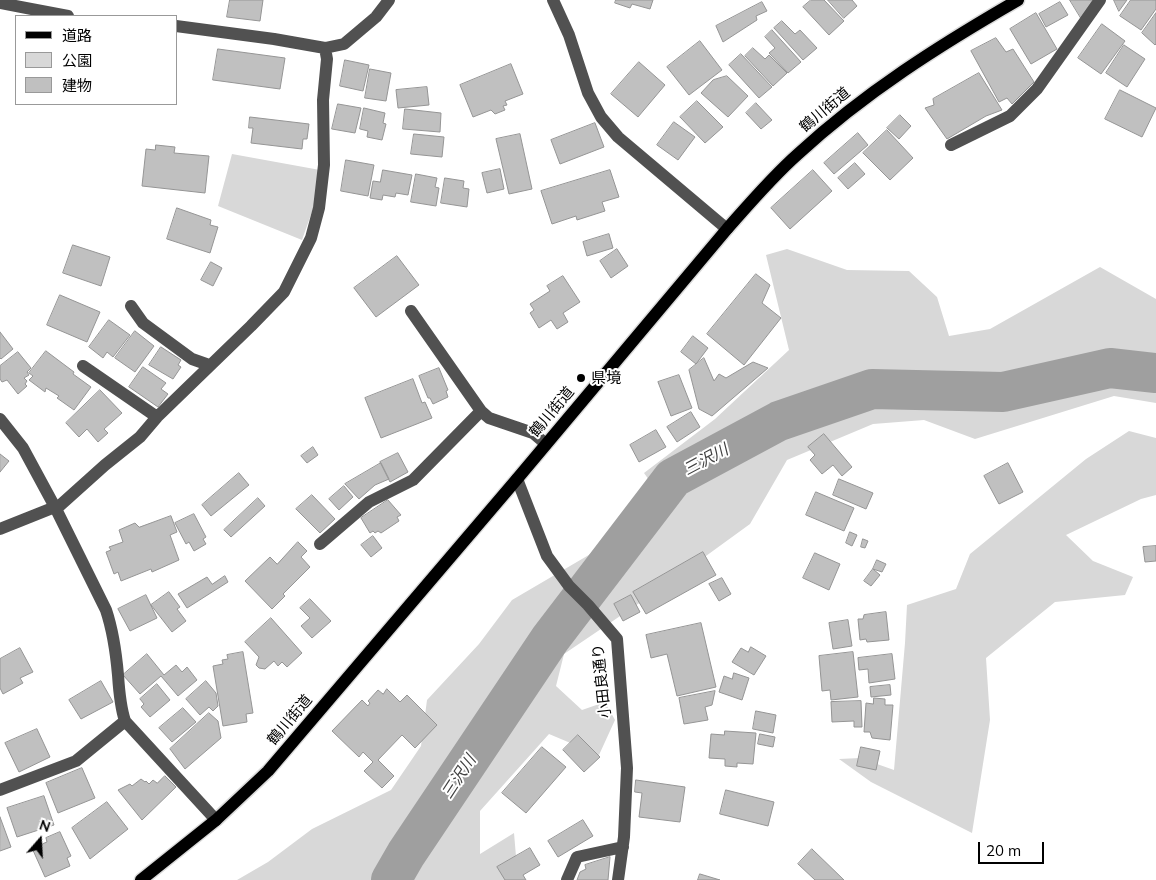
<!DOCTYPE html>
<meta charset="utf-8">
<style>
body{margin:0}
#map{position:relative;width:1156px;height:880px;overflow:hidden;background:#fff;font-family:Mulish,"Noto Sans JP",sans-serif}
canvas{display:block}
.legend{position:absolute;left:15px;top:15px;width:162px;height:90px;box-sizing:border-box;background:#fff;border:1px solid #999;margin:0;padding:6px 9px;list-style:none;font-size:15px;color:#000}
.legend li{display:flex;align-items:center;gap:10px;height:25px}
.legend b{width:25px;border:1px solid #999}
.north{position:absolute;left:15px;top:815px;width:50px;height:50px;-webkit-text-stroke:4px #fff;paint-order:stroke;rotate:19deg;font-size:14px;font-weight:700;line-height:20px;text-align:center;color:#000}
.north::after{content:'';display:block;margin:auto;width:18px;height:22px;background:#000;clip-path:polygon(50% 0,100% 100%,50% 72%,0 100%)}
.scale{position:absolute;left:978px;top:842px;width:66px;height:22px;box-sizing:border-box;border:2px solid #000;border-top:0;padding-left:6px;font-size:15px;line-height:18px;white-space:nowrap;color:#000;-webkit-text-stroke:4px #fff;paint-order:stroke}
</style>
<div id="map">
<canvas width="1156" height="880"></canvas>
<ul class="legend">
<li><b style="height:6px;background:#000"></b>道路</li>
<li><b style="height:14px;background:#d8d8d8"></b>公園</li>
<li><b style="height:14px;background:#c0c0c0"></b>建物</li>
</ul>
<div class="north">N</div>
<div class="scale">20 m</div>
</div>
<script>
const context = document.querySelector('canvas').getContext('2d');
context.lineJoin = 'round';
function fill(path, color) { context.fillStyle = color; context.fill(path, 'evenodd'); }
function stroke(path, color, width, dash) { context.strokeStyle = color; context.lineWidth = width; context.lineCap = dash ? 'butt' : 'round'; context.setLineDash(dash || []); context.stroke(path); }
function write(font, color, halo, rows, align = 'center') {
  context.font = font + ' Mulish,"Noto Sans JP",sans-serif'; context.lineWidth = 4; context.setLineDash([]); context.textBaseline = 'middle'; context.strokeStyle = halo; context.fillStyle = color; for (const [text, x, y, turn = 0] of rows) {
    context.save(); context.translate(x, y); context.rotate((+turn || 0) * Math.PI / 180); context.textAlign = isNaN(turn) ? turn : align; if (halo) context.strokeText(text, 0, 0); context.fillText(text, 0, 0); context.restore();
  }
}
fill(new Path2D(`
 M232 154 320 170 314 206 302 240 218 206Z
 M787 249 847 270 909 271 937 297 949 336 990 329 1100 267 1156 299V403L1114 396 975 439 924 420 873 424 787 460 750 524 666 585 564 654 556 686 582 710 605 702 615 720 599 755 549 734 480 811V854L514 833 518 880H237L268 862 312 829 391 790 421 746 427 700 479 644 512 600 669 508 644 473 715 419 789 350 766 255Z
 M1129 431 1156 438V495L1141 499 1066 535 1093 561 1133 577 1125 595 1055 602 986 658 990 720 972 833 871 782 839 759 860 758 894 770 905 643 907 605 956 589 970 554 1086 459Z`), '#d8d8d8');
stroke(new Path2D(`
 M391 880 406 854 550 639 673 478 779 421 872 389 1003 392 1110 368 1156 373`), '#9f9f9f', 40);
const building = new Path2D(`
 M230 0H263L260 21 227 17Z
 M616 0H653L650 9 632 4 630 8 615 3Z
 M811 0H824L844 21 829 35 803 7Z
 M828 0H852L857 6 844 18Z
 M1070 0H1093L1081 18Z
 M1114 0H1127L1119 11Z
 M1131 0H1156V9L1141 30 1120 16Z
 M762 2 767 11 756 16 757 20 723 42 716 26Z
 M1060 2 1068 15 1046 27 1039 14Z
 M1036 13 1057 49 1031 64 1010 29Z
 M1156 13V44L1155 45 1142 33Z
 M782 21 795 34 800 30 817 48 803 60 774 28Z
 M1102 24 1125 41 1101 74 1078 58Z
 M772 30 801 62 788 73 769 53 775 48 765 37Z
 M996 38 1006 52 1013 49 1034 82 1012 104 1007 98 999 102 971 51Z
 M700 41 722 70 689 95 667 67Z
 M1124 45 1145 59 1127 87 1106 73Z
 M753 48 765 59 769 55 787 73 773 86 745 56Z
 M218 49 285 58 280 89 213 80Z
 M741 54 772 87 759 98 729 65Z
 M345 60 369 65 363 91 340 86Z
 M639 62 665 85 638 117 611 94Z
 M511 64 523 94 505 101 507 105 503 106 505 110 495 114 491 110 473 117 460 85Z
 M370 69 391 73 386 101 365 98Z
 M979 73 1002 110 986 116 947 139 925 108 934 105 933 99Z
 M727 76 748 96 728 117 701 93 713 80Z
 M427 87 429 105 398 108 396 90Z
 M1120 90 1156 108 1142 137 1105 119Z
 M697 101 723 127 705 143 680 117Z
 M756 103 772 120 761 129 746 113Z
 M338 104 361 108 355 133 332 129Z
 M364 108 385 113 383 123 386 124 382 140 367 137 368 131 360 129Z
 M405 109 441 113 440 132 403 129Z
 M900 115 911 126 899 139 887 128Z
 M250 117 309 124 307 139H303L302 149 251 143 253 128H249Z
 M674 122 695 137 678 160 657 145Z
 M595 123 604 147 560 164 551 140Z
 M887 130 913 158 890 180 863 153Z
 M858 133 868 145 834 174 824 163Z
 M414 134 444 137 442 157 411 154Z
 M520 134 532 189 509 194 496 139Z
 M156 145 175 147 174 153 209 156 205 193 142 186 146 149 155 150Z
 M346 160 374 165 368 196 341 191Z
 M855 163 865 174 848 189 838 178Z
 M500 169 504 189 487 193 482 173Z
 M383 170 412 175 408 195 396 193 395 197 383 195 382 200 370 198 373 181 380 182Z
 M610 170 619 197 602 202 605 211 577 220 576 216 552 224 541 191Z
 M813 170 832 191 790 229 771 208Z
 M416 174 437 178 435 187 439 188 436 206 411 202Z
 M445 178 464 181 463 188 469 189 467 207 441 203Z
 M177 208 211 220 210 225 218 227 210 253 167 239Z
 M609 234 613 248 587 256 583 242Z
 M73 245 110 257 101 286 63 273Z
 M617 249 628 266 611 278 600 261Z
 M397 256 419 285 376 317 354 288Z
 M211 262 222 268 213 286 201 280Z
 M756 274 770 285 762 303 781 318 744 365 707 334Z
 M563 276 580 302 563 313 568 322 557 329 551 320 539 328 530 313 534 310 530 304 550 291 547 286Z
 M60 295 100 312 87 342 47 325Z
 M109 320 130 335 113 357 107 352 103 358 89 347Z
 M135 331 154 346 135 372 115 358Z
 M0 332 13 349 1 359 0 358Z
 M693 336 708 348 696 364 681 352Z
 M161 347 181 360 178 365 181 367 173 379 149 365Z
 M46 351 74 372 73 374 91 387 74 410 57 398 59 396 46 388 45 392 29 380 33 376 29 373Z
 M18 352 31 368 27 372 29 375 24 378 27 381 25 384 27 386 18 394 7 380 2 382 0 379V366Z
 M704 358 714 381 719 374 726 378 753 362 768 368 712 416 699 409 689 370Z
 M143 367 166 383 161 389 168 394 158 407 129 387Z
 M439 368 448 390 446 391 448 397 433 404 430 398H428L419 376Z
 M679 375 692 408 671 416 658 382Z
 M413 379 422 403 425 402 432 418 381 438 365 398Z
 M100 390 122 413 104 429 108 433 98 442 87 429 79 437 66 423Z
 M691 412 700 427 677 442 667 427Z
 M656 430 666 447 639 462 630 445Z
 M824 434 852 467 842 476 833 465 822 474 810 460 815 455 808 447Z
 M313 447 318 455 307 463 301 456Z
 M398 453 408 472 390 482 380 462Z
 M0 454 9 461 0 472Z
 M381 463 389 479 375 485 359 499 345 484Z
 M1008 463 1023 492 999 504 984 476Z
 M239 473 249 485 211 516 202 505Z
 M839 479 873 493 866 509 833 495Z
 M344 486 353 497 339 510 329 499Z
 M816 492 854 508 844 531 806 515Z
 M312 495 335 519 320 533 296 509Z
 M258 498 265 506 231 537 224 530Z
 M388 500 401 515 397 517 399 521 381 533 378 531 375 533 373 531 370 533 361 518Z
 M194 514 206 537 203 539 206 544 194 551 189 542 186 544 175 523Z
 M171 516 177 532 170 535 179 560 152 572 151 569 121 581 118 572 114 574 106 552 111 550 109 547 123 542 119 530 135 523 139 527Z
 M850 532 857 535 852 546 846 543Z
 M373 536 382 548 371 557 361 545Z
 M863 539 868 541 865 548 861 547Z
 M298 542 307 551 301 557 310 567 283 594 285 596 272 609 245 581 270 557 277 564Z
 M1156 546V561L1145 562 1143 547Z
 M703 552 716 575 646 614 633 592Z
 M815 553 840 564 829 590 803 578Z
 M877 560 886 564 882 572 873 569Z
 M873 569 880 575 871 586 864 581Z
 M225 576 228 582 187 608 178 594 207 577 212 584Z
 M722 578 731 594 719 601 709 584Z
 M169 592 180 607 177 609 186 621 172 632 151 605Z
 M146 595 157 618 130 631 118 609Z
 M631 595 640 612 623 621 614 604Z
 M310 599 331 621 312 638 301 626 310 618 300 608Z
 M886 612 889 640 867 642 866 639 860 640 858 619H863L864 615Z
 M271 618 302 653 287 667 282 662 278 666 274 661 265 669 259 668 256 665 259 657 245 642Z
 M848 620 852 646 833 649 829 623Z
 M701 623 716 687 677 696 667 654 651 658 646 635Z
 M751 647 766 656 754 675 732 662 741 648 748 652Z
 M20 648 33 672 20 678 23 683 3 694 0 688V659Z
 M243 652 253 713 246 714 247 722 223 726 213 666 223 664 222 660 228 659 227 655Z
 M853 652 858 697 831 700 830 690 822 691 819 656Z
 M147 654 164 675 176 665 182 672 187 667 197 680 178 696 161 676 140 694 123 675Z
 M892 654 895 679 869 683 868 669 859 670 858 658Z
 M734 673 749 678 742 700 719 692 724 676 732 679Z
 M101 681 113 702 81 719 69 700Z
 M206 681 216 693 218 706 213 711 209 707 200 715 186 699Z
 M157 684 170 700 150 717 141 707 144 704 140 699Z
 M890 685 891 695 871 697 870 687Z
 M387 689 400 702 407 695 437 725 415 748 402 735 378 760 394 776 382 788 364 771 373 762 363 752 359 757 332 731 362 700 368 706 370 703 368 701 378 690 383 694Z
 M715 691 712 705 705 707 708 720 684 724 679 698Z
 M874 698 885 699V705H893L890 740 872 738 870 732H864L866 703 873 704Z
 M861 701 862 727H854V721L832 722 831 702Z
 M183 708 196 722 172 742 159 728Z
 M756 711 776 715 773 733 753 729Z
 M209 713 218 721 221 738 185 769 170 749Z
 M37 729 50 757 19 772 5 743Z
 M725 731 756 733 753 764 737 763V767L725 766V759L709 758 711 734 724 735Z
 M760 734 775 737 773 747 758 744Z
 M578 735 600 757 584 772 563 750Z
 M542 747 566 767 526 813 502 793Z
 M861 747 880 751 876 770 857 766Z
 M82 768 95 798 58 813 46 783Z
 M165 776 176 787 142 820 118 790 130 784 132 786 141 779 145 782 146 781 149 784 153 780 157 783Z
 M636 780 685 787 680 822 639 817 642 793 635 792Z
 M726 790 774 802 768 826 720 814Z
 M44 796 54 825 17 837 7 808Z
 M107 802 128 829 90 859 72 828Z
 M0 817 11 847 0 851Z
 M583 820 593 836 558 857 548 841Z
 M60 832 71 856 67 858 70 866 45 877 32 848 47 842 46 838Z
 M530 848 540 865 523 875 526 880H505L497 867Z
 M812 849 844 880H815L798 864Z
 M610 857 608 880H577L580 872 586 869 585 865Z
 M700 874 720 880H698Z`);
fill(building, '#c0c0c0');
stroke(building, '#959595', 1);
const major = new Path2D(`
 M141 880 216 820 268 771 517 479 727 229C750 203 772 177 798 154 864 93 940 45 1018 0`);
stroke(major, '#dbdbdb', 15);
stroke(new Path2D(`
 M553 0 569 35 588 93 601 117 618 137 727 229
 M0 3 68 16
 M176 26 274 39 325 48 344 44 376 17 389 0
 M951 145 1010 116 1037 89 1100 0
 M131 306 143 323 192 359 209 365
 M411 311 481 411 489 418 533 433 546 444
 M83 366 157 417
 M0 419 23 448 56 509 105 465 140 437 157 417 251 326 284 292 311 238 319 208 324 165 323 100 327 59 325 48
 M517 479 547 556 569 586 588 605 617 639 627 768 624 837 618 880
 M56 509 106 610C113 631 116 652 118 675 119 690 120 706 125 721L216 820
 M0 529 55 507
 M320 544 369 502 413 480 481 411
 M0 790 76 761 125 721
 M567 880 577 857 623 847`), '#515151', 12);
stroke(major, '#000', 12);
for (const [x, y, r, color] of [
 [581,378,5,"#000"]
]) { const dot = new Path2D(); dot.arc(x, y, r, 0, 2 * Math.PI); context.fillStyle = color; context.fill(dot); stroke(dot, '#fff', 2); }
write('15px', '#000', '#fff', [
 ["鶴川街道",825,110,-40],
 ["鶴川街道",552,412,-50],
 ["小田良通り",602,681,-96],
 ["鶴川街道",290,720,-50]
]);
write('15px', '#000', '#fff', [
 ["県境",591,378]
], 'left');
write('italic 16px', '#404040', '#fff', [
 ["三沢川",706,460,-28],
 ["三沢川",459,777,-57]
]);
</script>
